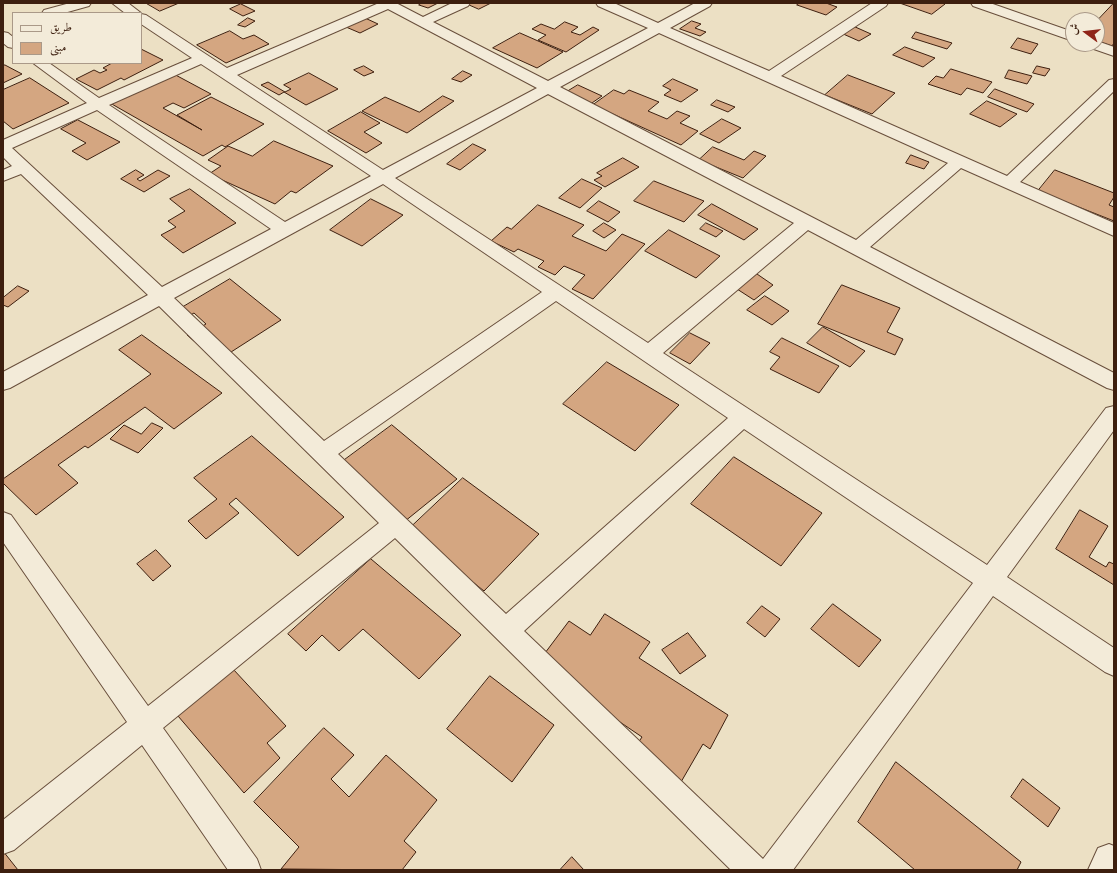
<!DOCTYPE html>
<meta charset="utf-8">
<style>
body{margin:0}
#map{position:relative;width:1117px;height:873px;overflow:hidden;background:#ece0c4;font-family:"IM FELL Great Primer",Amiri,serif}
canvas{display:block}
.frame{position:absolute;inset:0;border:4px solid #3d1f0f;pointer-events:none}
.legend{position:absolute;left:12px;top:12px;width:130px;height:52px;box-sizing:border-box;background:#f3ebd9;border:1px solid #a98;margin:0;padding:5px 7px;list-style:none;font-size:12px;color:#3d1f0f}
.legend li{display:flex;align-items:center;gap:8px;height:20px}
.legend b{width:20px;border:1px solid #a98}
.north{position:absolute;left:1065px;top:12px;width:40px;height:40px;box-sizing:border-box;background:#f3ebd9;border:1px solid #a98;border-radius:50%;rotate:285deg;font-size:11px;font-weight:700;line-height:16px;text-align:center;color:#3d1f0f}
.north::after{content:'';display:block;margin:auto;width:14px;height:18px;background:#8f2418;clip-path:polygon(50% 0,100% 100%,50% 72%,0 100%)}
</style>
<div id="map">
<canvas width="1117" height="873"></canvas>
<div class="frame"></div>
<ul class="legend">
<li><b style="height:5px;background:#f3ebd9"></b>طريق</li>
<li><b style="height:11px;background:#d4a681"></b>مبنى</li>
</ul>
<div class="north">ش</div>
</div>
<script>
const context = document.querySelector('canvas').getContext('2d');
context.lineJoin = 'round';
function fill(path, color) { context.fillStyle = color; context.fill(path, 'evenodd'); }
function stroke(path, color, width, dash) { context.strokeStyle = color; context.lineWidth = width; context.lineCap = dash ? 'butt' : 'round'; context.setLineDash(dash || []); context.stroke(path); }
const building = new Path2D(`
 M146 3H179L160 11Z
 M422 3H438L428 8 419 5Z
 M465 3H491L479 9Z
 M800 3H826L837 7 826 15 797 5Z
 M900 3H943L945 4 932 14Z
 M1114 3V43L1112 46 1097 41V21Z
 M241 4 255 11 243 16 230 9Z
 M248 18 255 21 245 27 238 25Z
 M365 18 378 24 360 33 346 27Z
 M692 21 701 24 695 28 706 32 700 36 680 29Z
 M565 22 578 27 571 32 580 35 593 27 599 30 566 52 538 40 546 35 532 29 541 24 554 29Z
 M853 26 871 34 859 41 841 33Z
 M230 31 243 39 254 35 269 44 226 63 197 45Z
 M916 32 952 43 947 49 912 38Z
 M520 33 563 52 537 68 493 48Z
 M1018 38 1038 44 1031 54 1011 48Z
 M905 47 935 58 923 67 893 55Z
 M141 49 163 60 124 80 121 78 97 90 76 79 94 70 100 73 107 70 103 68 112 63H141Z
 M3 65H5L22 74 3 83Z
 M364 66 374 72 364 76 354 70Z
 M1037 66 1050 69 1045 76 1033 73Z
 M951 69 992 82 983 93 967 88 961 95 928 84 936 76 943 78Z
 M1009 70 1032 76 1027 84 1005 78Z
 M463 71 472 75 461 82 452 79Z
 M170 72 211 94 184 108 173 103 163 108 202 130 177 115 211 97 264 124 225 147 222 145 203 156 110 103Z
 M309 73 338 89 306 105 284 92 279 95 261 85 268 82 285 92 291 89 284 85Z
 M848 75 895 93 872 114 825 95Z
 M30 78 69 103 13 129 3 121V90Z
 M673 79 698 90 681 102 664 95 671 90 663 86Z
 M578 85 602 96 589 105 565 93Z
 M995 89 1034 104 1027 112 988 97Z
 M614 90 624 94 629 90 659 102 648 111 667 119 677 111 690 116 680 123 698 131 681 145 593 105Z
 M443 96 454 101 407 133 362 111 385 97 419 112Z
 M717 100 735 107 728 112 711 105Z
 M987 101 1017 114 1000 127 970 114Z
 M361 112 380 123 364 132 382 143 366 153 328 131Z
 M722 119 741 128 719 143 700 134Z
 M78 120 120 142 87 160 72 151 86 143 61 129Z
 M274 141 333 166 296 193 291 191 275 204 209 174 221 166 208 160 228 146 252 156Z
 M473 144 486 150 460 170 447 164Z
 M713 147 744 160 754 151 766 156 743 178 699 160Z
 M911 155 929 162 924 169 906 163Z
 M623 158 639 167 605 187 594 180 602 176 597 173Z
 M136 170 144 175 137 179 140 181 158 170 170 176 144 192 121 179Z
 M1055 170 1114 193V197L1109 205 1114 207V221L1038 191Z
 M582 179 602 188 580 208 559 198Z
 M654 181 704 201 684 222 634 201Z
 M190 189 236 223 183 253 161 235 176 227 168 221 185 211 170 199Z
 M371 199 403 215 362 246 330 230Z
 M599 201 620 212 608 222 587 211Z
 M712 204 758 229 744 240 698 215Z
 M538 205 584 225 572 236 606 251 622 234 645 244 593 299 572 289 585 275 564 266 555 275 538 267 544 261 518 249 514 252 491 241 507 227 511 229Z
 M604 223 616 230 604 238 593 231Z
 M706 223 723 231 716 237 700 229Z
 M669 230 720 256 696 278 645 251Z
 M757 274 773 285 754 300 737 289Z
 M230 279 281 320 217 361 187 335 206 324 194 313 182 320 173 313Z
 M842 285 900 308 887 332 903 339 895 355 818 324Z
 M18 286 29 291 8 307 3 305V298Z
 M765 296 789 311 772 325 747 310Z
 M823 327 865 351 850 367 807 343Z
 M690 333 710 343 690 364 670 353Z
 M142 335 222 393 174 429 145 407 88 448 85 446 58 465 78 483 36 515 3 483V479L151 374 119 350Z
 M782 338 839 366 819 393 770 369 780 357 770 352Z
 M607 362 679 405 635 451 563 404Z
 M152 423 163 428 138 453 110 439 124 425 141 434Z
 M392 425 457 479 399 526 335 467Z
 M252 436 344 517 298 556 236 498 229 504 239 513 206 539 188 521 217 499 194 478Z
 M734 457 822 513 781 566 691 504Z
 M463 478 539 534 484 591 408 530Z
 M1080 510 1108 526 1089 557 1106 567 1109 562 1114 564V585L1056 549Z
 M156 550 171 566 153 581 137 564Z
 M371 559 461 635 419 679 363 629 339 651 322 635 306 651 288 634Z
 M833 604 881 640 859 667 811 629Z
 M762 606 780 619 765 637 747 623Z
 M605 614 650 642 639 658 728 715 710 749 703 744 681 782 634 749 642 737 536 665 569 621 590 635Z
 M688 633 706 656 680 674 662 650Z
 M233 669 286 726 267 743 280 758 244 793 178 716Z
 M490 676 554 725 512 782 447 729Z
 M324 728 354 755 331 779 349 797 386 755 437 800 404 841 416 852 402 870 281 869 299 847 254 802Z
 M896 762 1021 862 1017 870H915L858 822Z
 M1023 779 1060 808 1048 827 1011 797Z
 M3 851 18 870H3Z
 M572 857 584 870H560Z`);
fill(building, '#d4a681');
stroke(building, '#3d1f0f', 1);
const street = new Path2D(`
 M70 3H91L89 6 64 13H42L44 10Z
 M112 3H128L141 13H125Z
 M379 3H396L423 17 452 3H470L468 6 433 22 548 81 648 28 598 6 596 3H614L658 23 695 3H712L710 6 670 28 769 71 872 3H888L886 6 781 76 1007 176 1109 80 1114 79V91L1020 182 1114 223V236L961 168 870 247 1114 373V390L1107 388 808 230 663 353 987 565 1106 408 1114 406V430L1007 577 1114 648V676L1105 672 993 596 793 870H731L395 538 163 728 257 859 261 870H228L142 745 14 850 3 854V820L127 722 3 542V512L11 515 148 706 379 523 159 306 10 388 3 390V372L148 295 21 174 3 181V170L12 166 3 157V140L87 103 33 63H49L99 98 192 58 141 24V14L146 15 227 68ZM388 9 537 88 383 170 237 75ZM659 33 948 163 856 240 560 87ZM201 64 221 77 371 176 285 222 109 105ZM548 94 794 223 648 343 395 178ZM97 110 271 229 162 287 12 148ZM383 184 542 292 324 441 174 298ZM556 301 728 418 506 614 338 454ZM744 429 973 583 763 859 524 631Z
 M971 3H990L1073 32V41L973 6Z
 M3 32 8 33 13 37V48L8 47 3 43Z
 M1097 41 1114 47V56L1088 47 1086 44H1097Z
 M1109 844 1114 846V870H1088L1098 848Z`);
stroke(street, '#694f3c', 2);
fill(street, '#f3ebd9');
</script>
